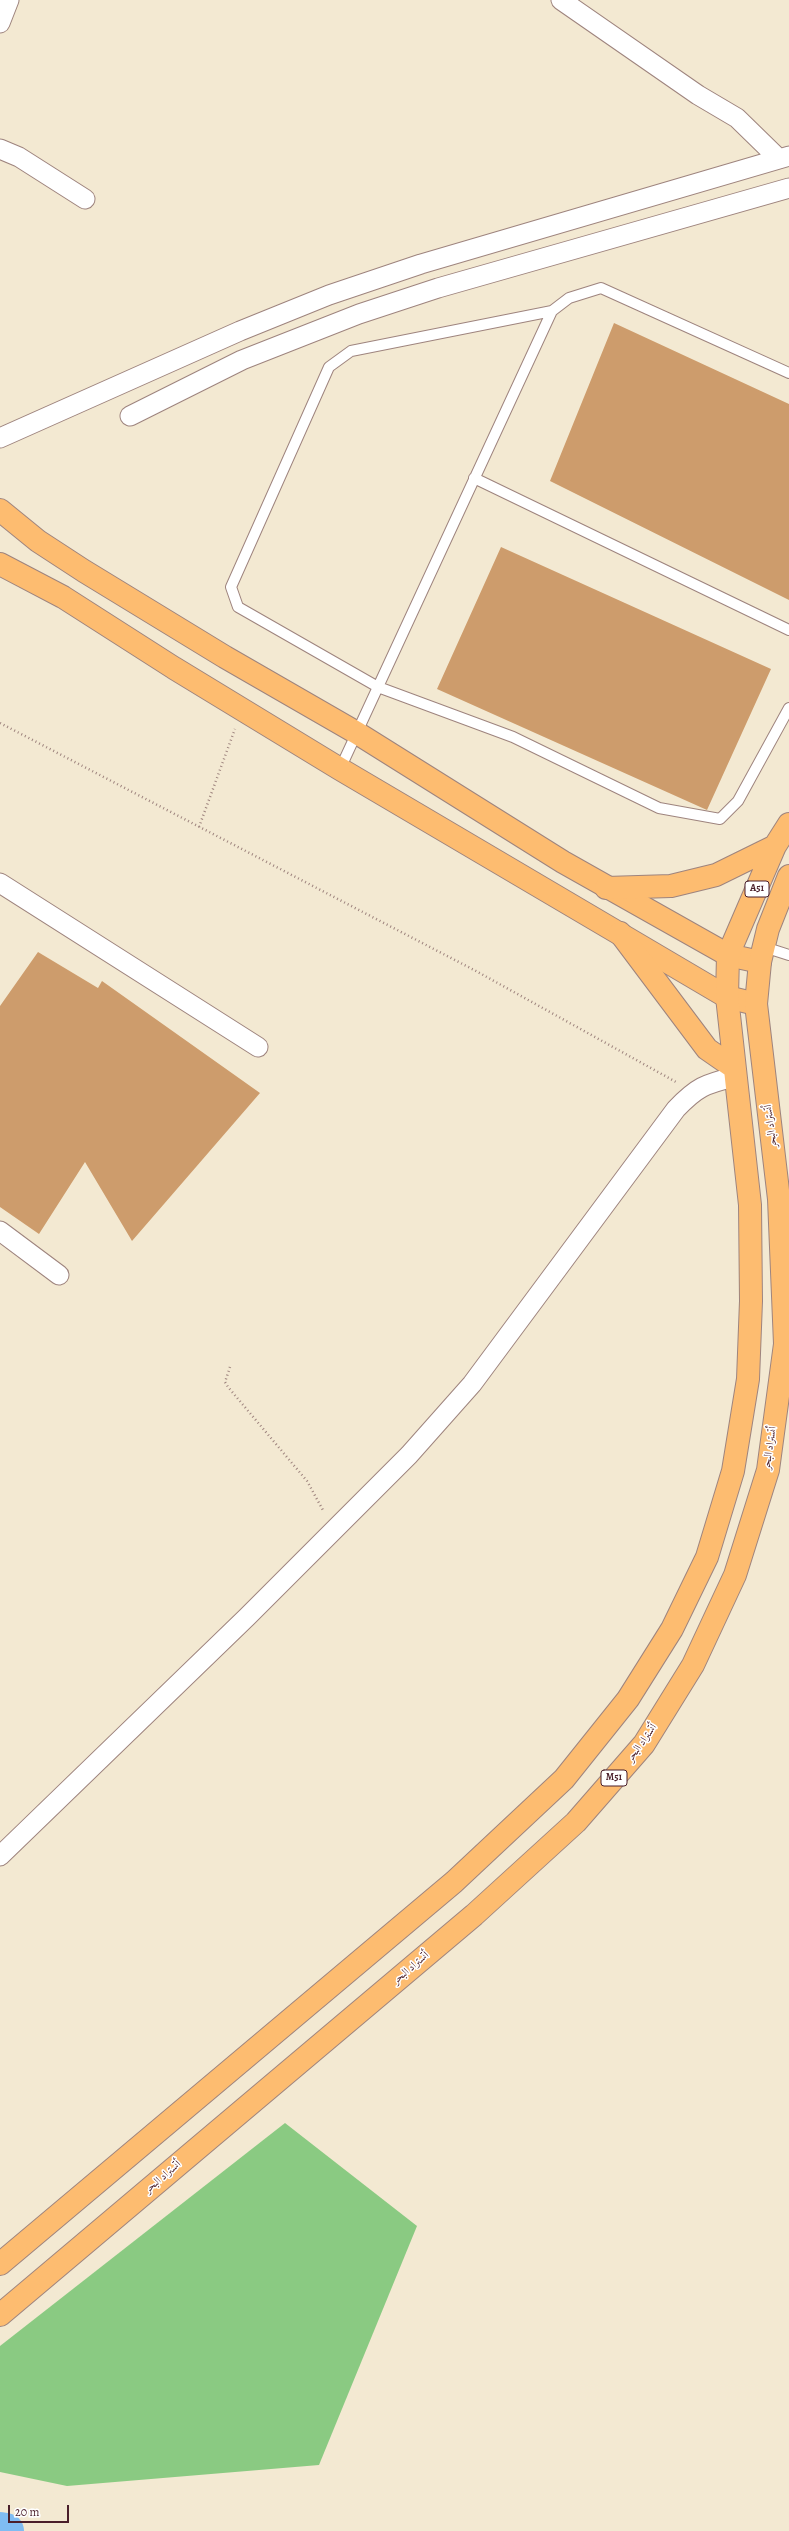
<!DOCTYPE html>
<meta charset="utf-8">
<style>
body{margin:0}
#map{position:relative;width:789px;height:2531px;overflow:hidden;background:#f3e9d2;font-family:Alegreya,serif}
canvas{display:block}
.scale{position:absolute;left:8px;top:2505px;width:61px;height:18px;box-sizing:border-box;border:2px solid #4a1f2b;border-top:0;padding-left:5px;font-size:12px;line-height:14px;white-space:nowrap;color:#4a1f2b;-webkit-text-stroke:3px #fff;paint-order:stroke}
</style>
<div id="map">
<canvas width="789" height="2531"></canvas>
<div class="scale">20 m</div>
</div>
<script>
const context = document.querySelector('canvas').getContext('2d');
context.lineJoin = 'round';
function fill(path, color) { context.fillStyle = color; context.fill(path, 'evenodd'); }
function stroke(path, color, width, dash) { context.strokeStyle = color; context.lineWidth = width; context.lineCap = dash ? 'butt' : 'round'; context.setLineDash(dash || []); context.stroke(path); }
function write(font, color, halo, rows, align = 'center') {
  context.font = font + ' Alegreya,Amiri,serif'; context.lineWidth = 3; context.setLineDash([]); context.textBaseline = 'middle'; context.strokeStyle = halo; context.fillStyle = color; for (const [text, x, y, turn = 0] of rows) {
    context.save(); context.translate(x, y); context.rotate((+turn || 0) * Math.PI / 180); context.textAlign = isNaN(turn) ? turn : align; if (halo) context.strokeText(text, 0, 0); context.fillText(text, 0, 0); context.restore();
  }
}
fill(new Path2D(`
 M285 2123 417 2226 319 2465 67 2486 0 2472V2346Z`), '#8aca82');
stroke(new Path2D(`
 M0 2530 6 2531`), '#7fbcf2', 36);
fill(new Path2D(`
 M614 323 789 404V600L550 481Z
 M501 547 771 669 707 810 437 689Z
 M38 952 98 988 102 981 260 1093 132 1241 85 1162 39 1234 0 1207V1006Z`), '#cd9c6c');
const lane = new Path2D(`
 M552 311 351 351 329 367 231 587 238 607 378 687 513 737 659 808 720 819 738 801 789 708
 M474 478 789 630
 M340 769 552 311 569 298 601 288 789 373
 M764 947 789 955`);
const street = new Path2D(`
 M561 0 698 95 737 118 779 159
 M0 23 9 0
 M0 149 19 157 85 199
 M130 416 242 360 359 314 438 288 789 188
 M0 438 240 331 329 295 421 264 789 156
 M0 883 258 1047
 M0 1231 59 1275
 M0 1856 247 1617 409 1455 472 1384 676 1109C697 1087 705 1084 734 1077`);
const primary = new Path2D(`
 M0 510 38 541 84 571 225 657 357 733 563 862 728 955 760 962
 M0 564 63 597 174 668 340 769 727 997 756 1004`);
const highway = new Path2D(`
 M606 888 671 886 716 875 775 846
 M620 933 707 1049 733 1067
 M0 2264 454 1882 564 1779 628 1699 672 1629 707 1557 733 1471 748 1379 751 1301 750 1205 727 997 728 955 775 846 789 824
 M0 2315 474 1915 576 1822 644 1744 693 1665 735 1575 768 1470 785 1344 779 1199 756 1004 760 962 768 929 789 876`);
stroke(lane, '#9e847e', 12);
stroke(street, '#9e847e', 21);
stroke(primary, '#9e847e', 24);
stroke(highway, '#9e847e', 24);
stroke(new Path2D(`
 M0 723 476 971 676 1082
 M199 827 235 729
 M230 1367 225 1382 228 1387 307 1481 324 1512`), '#9e847e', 2.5, [1, 3]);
stroke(lane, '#fff', 10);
stroke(street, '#fff', 19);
stroke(primary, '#fdbc70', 22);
stroke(highway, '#fdbc70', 22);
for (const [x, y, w] of [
 [757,889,24],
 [614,1778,26]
]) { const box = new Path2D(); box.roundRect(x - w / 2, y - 8, w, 16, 3); context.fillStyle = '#fff'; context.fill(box); stroke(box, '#4a1f2b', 1); }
write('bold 10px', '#4a1f2b', null, [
 ["A51",757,889],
 ["M51",614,1778]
]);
write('11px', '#4a1f2b', '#fff', [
 ["أتستراد البحر",771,1126,-97],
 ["أتستراد البحر",770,1448,-81],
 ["أتستراد البحر",642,1743,-54],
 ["أتستراد البحر",411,1968,-40],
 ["أتستراد البحر",163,2177,-40]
]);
</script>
